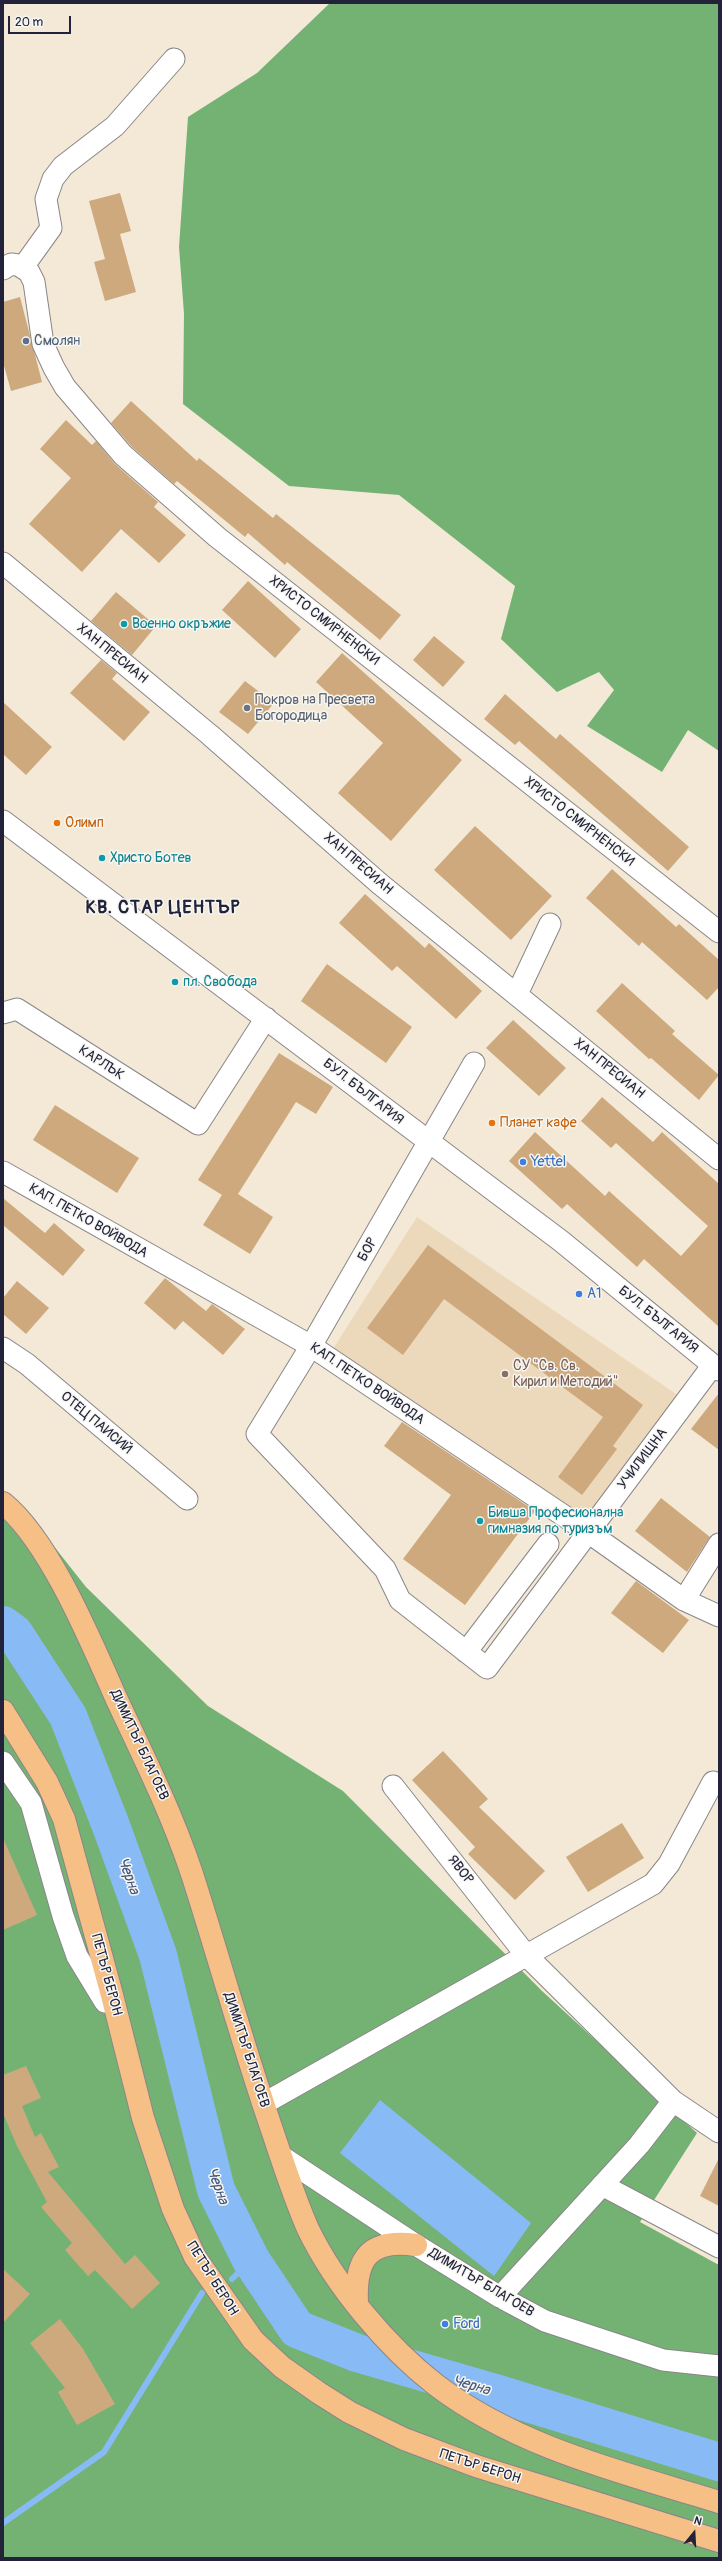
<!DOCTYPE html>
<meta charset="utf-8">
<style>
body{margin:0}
#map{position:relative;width:722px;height:2561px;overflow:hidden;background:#f3e9d6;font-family:Pangolin,sans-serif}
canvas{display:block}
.frame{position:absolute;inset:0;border:4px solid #22223b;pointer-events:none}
.north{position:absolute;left:674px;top:2513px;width:40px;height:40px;-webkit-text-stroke:3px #f6f6f2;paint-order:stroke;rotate:18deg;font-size:11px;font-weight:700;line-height:16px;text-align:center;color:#22223b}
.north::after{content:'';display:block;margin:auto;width:14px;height:18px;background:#22223b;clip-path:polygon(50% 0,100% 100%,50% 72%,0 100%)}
.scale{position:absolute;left:8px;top:16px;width:63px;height:18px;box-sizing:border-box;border:2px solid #22223b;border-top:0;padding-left:5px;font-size:12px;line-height:14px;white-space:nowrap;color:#22223b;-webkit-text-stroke:3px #f6f6f2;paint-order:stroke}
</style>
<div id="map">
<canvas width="722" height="2561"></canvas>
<div class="frame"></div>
<div class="north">N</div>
<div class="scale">20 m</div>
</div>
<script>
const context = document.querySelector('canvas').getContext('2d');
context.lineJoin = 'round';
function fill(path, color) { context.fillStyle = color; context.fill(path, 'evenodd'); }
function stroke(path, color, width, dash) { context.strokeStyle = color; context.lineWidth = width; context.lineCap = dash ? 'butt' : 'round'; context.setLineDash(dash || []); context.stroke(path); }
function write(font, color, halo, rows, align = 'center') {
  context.font = font + ' Pangolin,sans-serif'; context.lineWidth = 3; context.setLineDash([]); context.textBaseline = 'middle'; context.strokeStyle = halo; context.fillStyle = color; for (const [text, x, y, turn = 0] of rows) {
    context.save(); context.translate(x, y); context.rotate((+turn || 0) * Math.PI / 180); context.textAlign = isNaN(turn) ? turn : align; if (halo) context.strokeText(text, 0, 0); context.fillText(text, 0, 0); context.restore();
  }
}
fill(new Path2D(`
 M417 1217 679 1396 585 1524 331 1352Z`), '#ecd8ba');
fill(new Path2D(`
 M330 3H719V751L688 730 662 772 587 726 614 690 599 672 557 692 501 639 515 586 399 495 289 486 183 404 184 314 179 247 188 117 257 73Z
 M3 1497 30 1516 86 1587 208 1706 343 1791 542 1991 697 2133 640 2222 719 2265V2558H3Z`), '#74b274');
fill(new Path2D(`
 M380 2100 531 2223 494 2276 340 2153Z`), '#88bbf5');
stroke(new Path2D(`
 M232 2279 251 2260
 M3 2523 104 2452 202 2293`), '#88bbf5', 6);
stroke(new Path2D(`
 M3 1625 14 1633 68 1716 111 1826 158 1955 216 2190 251 2260 297 2329 357 2353 502 2395 719 2462`), '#88bbf5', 38);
fill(new Path2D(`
 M120 193 131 231 120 234 136 292 105 301 94 262 105 259 89 201Z
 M20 297 42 382 11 391 3 362V302Z
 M131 401 197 461 199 458 273 518 276 514 401 615 380 640 287 562 285 565 248 533 245 537 177 481 174 484 132 447 111 423Z
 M66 420 92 445 96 441 115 464 158 502 154 507 186 535 159 563 121 529 82 572 29 524 71 478 40 449Z
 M248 581 301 629 275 658 222 610Z
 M116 592 156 626 132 655 91 621Z
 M434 636 465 662 443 687 413 660Z
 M342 653 462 760 391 841 338 793 383 743 316 682Z
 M101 660 117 673 112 679 150 712 124 741 70 693Z
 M245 681 274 703 248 734 219 712Z
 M505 694 556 739 560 734 689 847 668 871 519 741 515 745 484 719Z
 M3 702 52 747 26 775 3 754Z
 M475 826 552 896 511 940 434 870Z
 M612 869 676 927 679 924 719 960V987L707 1000 642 942 639 946 586 898Z
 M365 894 425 948 429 943 482 991 456 1019 397 966 392 971 339 923Z
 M327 964 412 1027 386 1063 301 1001Z
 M622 983 675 1031 672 1034 719 1075 699 1100 651 1058 649 1059 596 1011Z
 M513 1020 566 1068 539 1096 486 1048Z
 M279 1053 333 1087 316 1114 296 1102 238 1194 273 1217 250 1254 203 1225 222 1195 198 1180Z
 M602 1097 653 1142 662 1132 719 1184V1327L644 1259 637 1267 567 1204 562 1209 509 1161 535 1132 605 1196 609 1191 681 1256 708 1226 616 1143 611 1148 581 1121Z
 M55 1105 139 1158 117 1193 33 1140Z
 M3 1198 45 1233 54 1223 85 1250 63 1276 3 1225Z
 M428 1245 643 1405 613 1446 617 1449 582 1495 558 1477 603 1417 444 1299 403 1355 367 1328Z
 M165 1278 206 1311 212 1304 245 1329 223 1355 183 1321 175 1330 144 1303Z
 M17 1281 49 1308 26 1334 3 1314V1298Z
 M719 1393V1450L691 1429Z
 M402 1422 535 1511 465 1605 403 1559 451 1495 384 1446Z
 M661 1498 710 1537 687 1572 635 1531Z
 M636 1581 689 1620 663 1653 611 1613Z
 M443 1751 488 1799 479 1807 545 1871 515 1900 468 1854 475 1847 412 1780Z
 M622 1823 644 1858 588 1892 566 1857Z
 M3 1838 37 1915 3 1930Z
 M26 2066 41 2098 22 2106 35 2137 41 2133 59 2167 48 2172 125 2264 135 2255 160 2283 132 2309 95 2270 88 2276 65 2250 72 2243 41 2207 47 2202 17 2146 3 2113V2075Z
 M719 2158V2206L700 2196Z
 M3 2269 30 2294 3 2323Z
 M60 2319 83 2349 115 2404 77 2425 58 2392 65 2388 30 2343Z`), '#cea97e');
const minor = new Path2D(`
 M23 267 51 228 46 199 53 179 63 166 115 126 174 59
 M3 269 11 264 18 265 29 272 34 282 43 344 54 368 65 387 123 455 217 537 719 932
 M3 563 210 735 380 884 719 1159
 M3 821 561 1241 719 1370
 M517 994 550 924
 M3 1013 17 1009 198 1124 266 1018
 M474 1063 311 1346 257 1434 385 1569 400 1600 487 1668 713 1365
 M3 1172 311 1346 588 1532 684 1600 719 1616
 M3 1348 27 1364 187 1499
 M684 1600 719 1544
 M466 1652 548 1544
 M3 1762 31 1803 63 1916 77 1956 105 2002
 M393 1786 526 1955 673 2101 719 2132
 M263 2104 653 1884 669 1864 713 1782
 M281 2156 416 2245 500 2297 545 2321 663 2360 719 2366
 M602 2185 719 2247
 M500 2297 639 2145 673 2101`);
const major = new Path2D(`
 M3 1503C50 1541 92 1644 117 1700 144 1757 172 1814 192 1874 219 1958 242 2042 270 2124 282 2159 293 2195 308 2229 335 2285 387 2347 436 2385 519 2448 622 2472 719 2502
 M3 1711 47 1782 64 1819 112 1995 143 2118 173 2209 195 2257 253 2340 282 2367 319 2393 349 2412 404 2439 476 2466 719 2541
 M357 2302C355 2259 369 2238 416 2245`);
stroke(minor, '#8a8688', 23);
stroke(major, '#8a8688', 24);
stroke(minor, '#fff', 21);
stroke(major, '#f5bf86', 22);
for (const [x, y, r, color] of [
 [26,341,4,"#5c6f8a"],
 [124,624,4,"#0f9aa8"],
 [247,708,4,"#6b7280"],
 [57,823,4,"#e8710a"],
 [102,858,4,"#0f9aa8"],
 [175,982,4,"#0f9aa8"],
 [492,1123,4,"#e8710a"],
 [523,1162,4,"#3f7fe0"],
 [579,1294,4,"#3f7fe0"],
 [505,1374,4,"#8d6e63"],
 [480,1521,4,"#0f9aa8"],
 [445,2324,4,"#3f7fe0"]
]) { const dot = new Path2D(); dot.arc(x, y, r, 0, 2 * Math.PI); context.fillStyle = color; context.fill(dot); stroke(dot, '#f6f6f2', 1.5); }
write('14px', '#4e5e75', '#f6f6f2', [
 ["Смолян",34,341]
], 'left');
write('14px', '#22223b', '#f6f6f2', [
 ["ХРИСТО СМИРНЕНСКИ",324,621,38],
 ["ХАН ПРЕСИАН",112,654,39],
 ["ХРИСТО СМИРНЕНСКИ",579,822,38],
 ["ХАН ПРЕСИАН",358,864,41],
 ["КАРЛЪК",101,1063,33],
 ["ХАН ПРЕСИАН",609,1069,39],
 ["БУЛ. БЪЛГАРИЯ",363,1092,38],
 ["КАП. ПЕТКО ВОЙВОДА",88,1221,30],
 ["БОР",368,1250,-60],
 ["БУЛ. БЪЛГАРИЯ",658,1320,39],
 ["КАП. ПЕТКО ВОЙВОДА",367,1384,34],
 ["ОТЕЦ ПАИСИЙ",96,1423,40],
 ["УЧИЛИЩНА",643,1459,-53],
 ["ДИМИТЪР БЛАГОЕВ",139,1745,65],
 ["ЯВОР",460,1870,52],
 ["ПЕТЪР БЕРОН",106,1975,75],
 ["ДИМИТЪР БЛАГОЕВ",246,2050,72],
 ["ПЕТЪР БЕРОН",212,2279,58],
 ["ДИМИТЪР БЛАГОЕВ",481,2283,31],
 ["ПЕТЪР БЕРОН",480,2467,18]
]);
write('14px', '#0d838f', '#f6f6f2', [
 ["Военно окръжие",132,624],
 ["Христо Ботев",110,858],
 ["пл. Свобода",183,982],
 ["Бивша Професионална",488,1513],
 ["гимназия по туризъм",488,1529]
], 'left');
write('14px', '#5b616d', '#f6f6f2', [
 ["Покров на Пресвета",255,700],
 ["Богородица",255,716]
], 'left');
write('14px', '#c56008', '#f6f6f2', [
 ["Олимп",65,823],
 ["Планет кафе",500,1123]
], 'left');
write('14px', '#366cbe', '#f6f6f2', [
 ["Yettel",531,1162],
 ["A1",587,1294],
 ["Ford",453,2324]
], 'left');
write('14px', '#785e54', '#f6f6f2', [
 ["СУ \"Св. Св.",513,1366],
 ["Кирил и Методий\"",513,1382]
], 'left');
write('italic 15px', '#46587c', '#f6f6f2', [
 ["Черна",128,1876,70],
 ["Черна",217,2186,70],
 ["Черна",471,2386,16]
]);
context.letterSpacing = '1px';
write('bold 18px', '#22223b', '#f6f6f2', [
 ["КВ. СТАР ЦЕНТЪР",163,908]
]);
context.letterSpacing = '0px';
</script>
